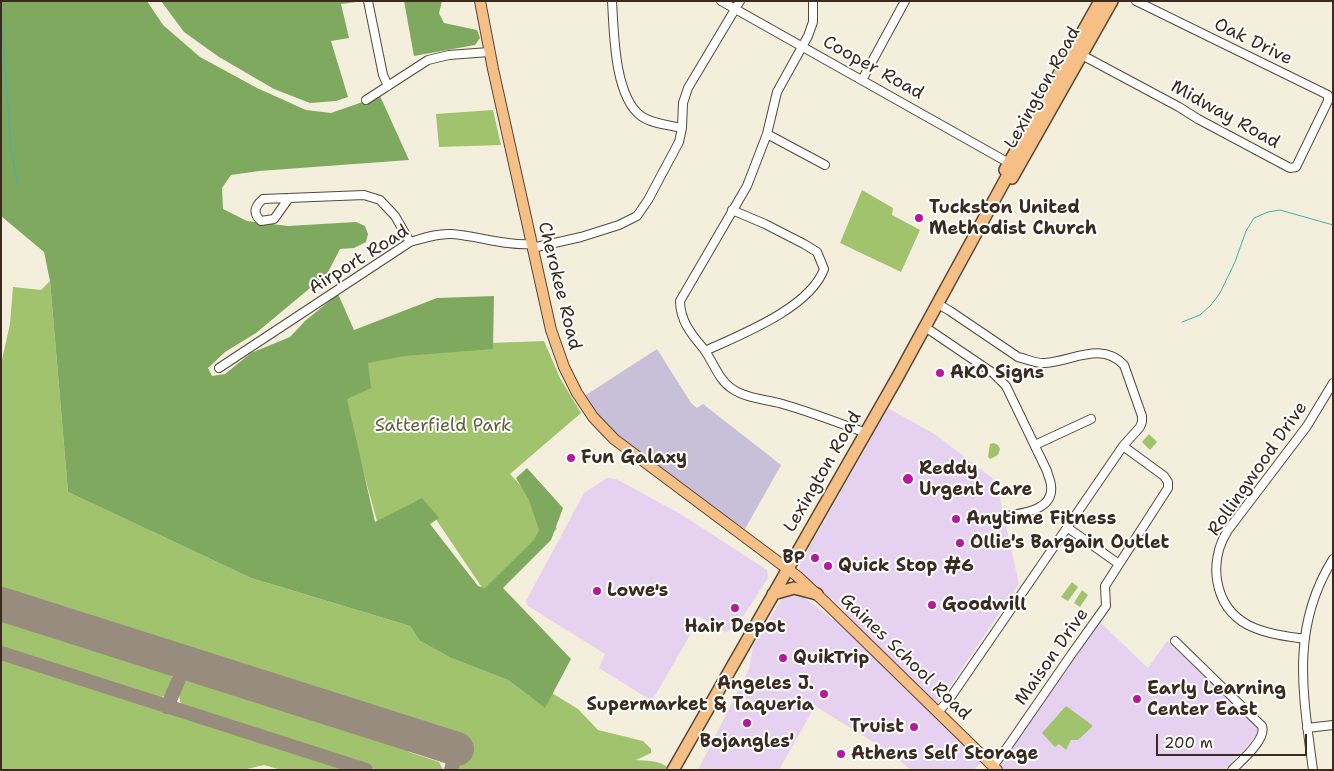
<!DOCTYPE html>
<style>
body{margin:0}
#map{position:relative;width:1334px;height:771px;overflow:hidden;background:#f3efdc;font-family:"Shantell Sans",sans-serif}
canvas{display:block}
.frame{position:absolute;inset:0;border:2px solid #3b2a1e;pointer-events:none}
.scale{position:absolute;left:1156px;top:734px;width:151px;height:22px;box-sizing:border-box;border:2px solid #3b2a1e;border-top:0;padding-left:6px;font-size:15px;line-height:18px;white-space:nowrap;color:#3b2a1e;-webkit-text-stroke:4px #fff;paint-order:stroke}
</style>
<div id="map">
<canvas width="1334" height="771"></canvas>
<div class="frame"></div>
<div class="scale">200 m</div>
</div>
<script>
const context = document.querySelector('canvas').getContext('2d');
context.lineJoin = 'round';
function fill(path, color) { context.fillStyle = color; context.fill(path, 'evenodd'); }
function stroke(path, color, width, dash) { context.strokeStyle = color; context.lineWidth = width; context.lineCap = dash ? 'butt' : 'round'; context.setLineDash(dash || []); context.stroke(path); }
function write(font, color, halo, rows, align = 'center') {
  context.font = font + ' "Shantell Sans",sans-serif'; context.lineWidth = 4; context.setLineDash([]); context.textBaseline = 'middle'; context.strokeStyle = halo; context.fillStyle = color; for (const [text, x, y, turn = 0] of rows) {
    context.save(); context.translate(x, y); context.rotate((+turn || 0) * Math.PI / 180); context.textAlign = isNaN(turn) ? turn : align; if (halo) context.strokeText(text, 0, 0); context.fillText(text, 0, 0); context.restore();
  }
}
fill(new Path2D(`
 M888 408 936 435 996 481 1019 584 938 704 860 631 841 607 799 571 800 564Z
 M607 478 616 479 679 513 767 570 768 578 735 629 725 632 698 616 690 635 652 701 599 668 605 654 528 606 526 601 584 493Z
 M796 591 845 629 982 761 974 770H911L888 751 815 706 779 770H698L749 669 753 646 785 594Z
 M1100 622 1148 668 1167 641 1261 731 1224 770H1004L1000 766Z`), '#e6d2f0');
fill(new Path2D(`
 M657 349 691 403 697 408 703 404 781 465 745 529 686 488 607 428 583 397Z`), '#c8bfd8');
fill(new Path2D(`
 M493 110 501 145 439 147 436 114Z
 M862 190 893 208 892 215 920 230 901 272 840 243Z
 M50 281 68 492 251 578 410 626 420 641 451 658 508 680 544 707 552 693 578 709 598 730 643 741 651 749V753L636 760C646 761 659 760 667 767L665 770H456L467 737 423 723 412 724 1 593V364L10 324 13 287 41 290Z
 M544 341 560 378 581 413 510 474 549 517 557 529 485 592 427 506 380 532 343 398 358 348Z
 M1149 434 1157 442 1150 450 1142 442Z
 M994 443 998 445 1000 449 998 455 990 459 988 457 990 444Z
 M1072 582 1078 587 1068 601 1061 597Z
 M1082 590 1088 595 1080 607 1074 603Z
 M1 617 166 669C176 676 173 688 165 696L157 698 1 648Z
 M1 657 351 770H281L264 765 243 770H1Z
 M194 678 401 744 409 752 439 762 443 770H378L185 707 180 702 179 692 184 680Z
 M1066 706 1092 725V727L1078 740H1071L1066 750 1059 744 1055 747 1042 733Z`), '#a1c36d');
fill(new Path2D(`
 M1 1H147L163 25 200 57 257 88 306 110 331 113 380 96 409 160 259 171 231 175 222 188 223 209 247 221 288 226 356 222 365 226 368 234 366 242 354 248 340 249 327 274 256 333 225 352 208 368 212 376 225 374 251 353 290 337 305 321 338 294 354 330 437 298 494 296 493 349 404 356 368 363 371 388 347 399 375 522 422 498 439 518 430 524 478 586 485 588 534 540 539 530 529 500 516 478 527 468 563 508 551 540 503 588 571 659 545 708 508 680 451 658 420 641 410 626 251 578 68 492 50 281 44 252 1 216Z
 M161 1H364L341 4 349 38 331 41 348 97 336 101 310 103 274 89 219 57 184 32Z
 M404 1H442L439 13 444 23 477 30 480 38 475 45 414 56Z`), '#80a960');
stroke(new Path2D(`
 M1 13 11 147 18 185
 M1182 322 1200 315 1211 305 1220 293 1235 262 1246 231 1254 218 1268 212 1280 210 1333 225`), '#3fb0b8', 1);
stroke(new Path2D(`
 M1 653 366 770
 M167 707 186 663
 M451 770 457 749`), '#978c7d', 14);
stroke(new Path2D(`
 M1 604 457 749`), '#978c7d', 34);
const minor = new Path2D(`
 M368 1 383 75 388 86
 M612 1C614 32 614 96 641 116 652 124 670 125 682 128
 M721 1 1009 163
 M813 1V22L808 36 777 92 767 134 747 186 680 301C680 320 691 334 703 348 713 361 718 379 731 388 745 398 763 399 779 403 808 411 837 422 866 433
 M1078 53 1179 107 1198 119 1290 168 1296 167 1328 101V95L1136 1
 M862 80 905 1
 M366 100 428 60 449 55 489 52
 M767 134 825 165
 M289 198 274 219 261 221C252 213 255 206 263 199L364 195 380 200 395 216 410 242
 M532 248 581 237 619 225 637 216 648 200 679 142 682 128 683 103 688 88 740 1
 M938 304 950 311 1018 357C1027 359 1037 364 1045 363 1073 361 1101 341 1124 365L1142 416V422L1140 427 1123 446 948 701 938 712
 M925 327 993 373 1006 386 1047 471C1048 476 1051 481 1051 486 1054 510 1023 513 1007 516
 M705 351C740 335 810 308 824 269L817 252 804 244 765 224 732 210
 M219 368 410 242C424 238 438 233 452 234 479 236 505 246 531 244
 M1035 445 1091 419
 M1068 528 1119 564
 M1305 639C1285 636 1266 634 1248 625 1213 606 1208 561 1228 530L1307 426 1333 383
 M1175 641 1262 726C1267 739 1241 761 1232 770
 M1307 728 1333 725
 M993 766 1006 749 1073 652 1106 606 1105 586 1168 488V482L1164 476 1123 446
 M1313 770C1303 694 1290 628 1333 559`);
const major = new Path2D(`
 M480 1 493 69 551 330 564 367 577 393 593 417 614 439 797 576 827 604 997 770`);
const highway = new Path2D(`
 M1005 170 1100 1
 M1012 178 1112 1
 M773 594 794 588 817 594
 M673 770 897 378 1010 171 1012 167 1009 163`);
stroke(minor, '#57483a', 10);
stroke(major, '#57483a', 12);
stroke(highway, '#57483a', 14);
stroke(minor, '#fff', 8);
stroke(major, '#f5bf86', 10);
stroke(highway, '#f5bf86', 11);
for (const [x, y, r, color] of [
 [919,218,5,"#b5179e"],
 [940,373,5,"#b5179e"],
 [571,458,5,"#b5179e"],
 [908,479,6,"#b5179e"],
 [956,519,5,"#b5179e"],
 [960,543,5,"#b5179e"],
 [815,558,5,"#b5179e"],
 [828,566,5,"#b5179e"],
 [597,591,5,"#b5179e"],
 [932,605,5,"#b5179e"],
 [735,608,5,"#b5179e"],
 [783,658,5,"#b5179e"],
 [824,694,5,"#b5179e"],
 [1137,699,5,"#b5179e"],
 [747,723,5,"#b5179e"],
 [914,727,5,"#b5179e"],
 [841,754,5,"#b5179e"]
]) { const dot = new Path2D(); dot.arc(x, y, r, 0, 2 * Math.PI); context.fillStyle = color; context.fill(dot); stroke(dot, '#fff', 2); }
write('18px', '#3b2a1e', '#fff', [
 ["Oak Drive",1253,42,26],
 ["Cooper Road",873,68,29],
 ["Lexington Road",1043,88,-61],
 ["Midway Road",1225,115,29],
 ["Airport Road",359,260,-32],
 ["Cherokee Road",559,286,76],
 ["Rollingwood Drive",1258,469,-55],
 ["Lexington Road",823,472,-60],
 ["Gaines School Road",905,657,44],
 ["Maison Drive",1052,657,-55]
]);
write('bold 18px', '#3b2a1e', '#fff', [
 ["Tuckston United",929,208],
 ["Methodist Church",929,229],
 ["AKO Signs",950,373],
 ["Fun Galaxy",581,458],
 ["Reddy",919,469],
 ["Urgent Care",919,490],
 ["Anytime Fitness",966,519],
 ["Ollie's Bargain Outlet",970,543],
 ["BP",805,558,"right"],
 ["Quick Stop #6",838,566],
 ["Lowe's",607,591],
 ["Goodwill",942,605],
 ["Hair Depot",735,627,"center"],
 ["QuikTrip",793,658],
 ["Angeles J.",814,684,"right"],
 ["Supermarket & Taqueria",814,705,"right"],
 ["Early Learning",1147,689],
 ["Center East",1147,710],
 ["Truist",904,727,"right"],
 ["Bojangles'",747,742,"center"],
 ["Athens Self Storage",851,754]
], 'left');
write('18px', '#5f603a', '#fff', [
 ["Satterfield Park",443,426]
]);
</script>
